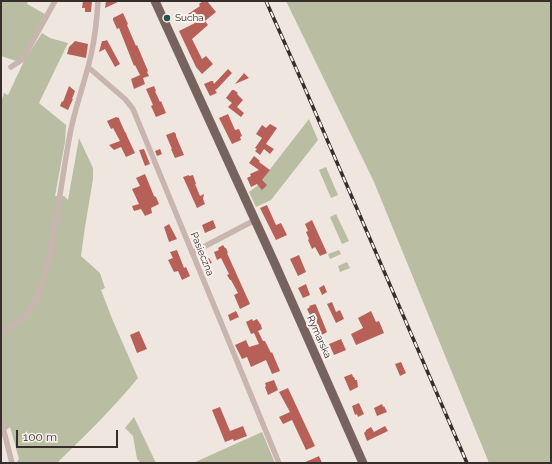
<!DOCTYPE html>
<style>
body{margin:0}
#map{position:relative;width:552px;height:464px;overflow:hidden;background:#f0e6e0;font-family:Raleway,sans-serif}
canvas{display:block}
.frame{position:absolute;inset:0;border:2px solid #372d2b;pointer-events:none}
.scale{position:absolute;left:16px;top:430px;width:102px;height:18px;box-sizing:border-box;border:2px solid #372d2b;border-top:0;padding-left:5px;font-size:12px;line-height:14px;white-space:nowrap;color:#372d2b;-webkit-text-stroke:3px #f8f1ec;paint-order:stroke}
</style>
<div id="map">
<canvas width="552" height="464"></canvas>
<div class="frame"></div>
<div class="scale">100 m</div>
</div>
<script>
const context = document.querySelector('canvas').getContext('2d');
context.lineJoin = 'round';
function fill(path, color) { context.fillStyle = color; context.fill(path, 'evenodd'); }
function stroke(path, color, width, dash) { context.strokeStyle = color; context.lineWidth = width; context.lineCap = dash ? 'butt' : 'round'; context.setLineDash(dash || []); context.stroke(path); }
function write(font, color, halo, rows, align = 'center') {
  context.font = font + ' Raleway,sans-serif'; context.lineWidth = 4; context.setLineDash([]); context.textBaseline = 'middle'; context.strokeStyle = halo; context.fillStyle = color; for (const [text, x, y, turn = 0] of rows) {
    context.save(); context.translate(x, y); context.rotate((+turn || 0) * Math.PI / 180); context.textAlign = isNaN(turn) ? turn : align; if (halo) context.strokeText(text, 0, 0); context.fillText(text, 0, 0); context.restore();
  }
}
fill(new Path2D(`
 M1 1H28L27 4 45 14 21 59 16 61 1 56Z
 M286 1H551V463H489L374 182Z
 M42 33 50 38 68 43 39 103 66 125 65 142 55 196H64L68 200 79 138 93 168V179L85 227 81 256 100 273 105 288 101 290 113 321 138 378C113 408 85 436 57 463H16L19 459 10 427 5 431 1 412V102L4 93 8 95 24 61Z
 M309 119 318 140 271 200 256 207 249 192 257 186Z
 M326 167 338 195 331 198 319 170Z
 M336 214 349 241 342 244 330 217Z
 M339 250 341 254 330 259 328 254Z
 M347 262 350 268 340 272 338 266Z
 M134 417 156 463H141L137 459 133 436 125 428Z
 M262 432 275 463H193Z`), '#b9bea2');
fill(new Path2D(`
 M83 1H92L91 12H85V8H82Z
 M106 1H120L105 8Z
 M203 1H207L216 12 205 21 208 25 192 39 202 59 206 56 213 64 202 74 196 67 179 31 195 23 188 14 200 6 199 4Z
 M123 13 128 24 127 25 136 46 137 45 148 71 147 72 149 76 143 78 145 84 134 89 131 79 140 75 135 65 134 66 119 28 117 29 113 20V18Z
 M107 40 120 64 115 67 105 49 99 52 102 41H104Z
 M75 41 88 44 86 58 67 54 69 47Z
 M228 69 232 73 217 89 215 90 217 93 210 96 204 84 211 81H213L214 84Z
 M244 73 249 78 235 84Z
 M69 86 75 91 72 99H73L68 110 60 106 62 101 63 102Z
 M154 86 156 91H155L160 102 161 101 166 113 156 117 151 106 153 105 146 89Z
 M232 90H234L238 93 237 94 243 100 237 107 244 113 241 117 228 107 232 103 226 98Z
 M228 114 235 130 239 129 242 136 240 137 241 140 232 144 219 118Z
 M116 117 119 118 120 121 125 132 126 133 127 136 135 153 126 157 121 147 114 150 109 145 120 141 113 128 111 129 107 121Z
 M270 124 277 128 266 144 274 149 270 154 264 149 260 155 255 151 257 149 255 148 262 138 256 134 262 125 266 128Z
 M174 132 176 134V136L184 155 175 158 171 149H172L166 135Z
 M144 149 150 164 145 166 139 150Z
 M160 149 162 154 157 156 155 151Z
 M254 156 260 161 259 162 270 170 262 180 267 185 262 190 257 184 251 187 247 178 251 176 250 174 259 170 249 163Z
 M145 174 154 196 156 197 159 204 151 208 152 213 145 216 141 209 134 211 132 206 139 204 132 189 140 186 136 178Z
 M189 175V176L193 175 196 184H195L200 196 204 194 203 199 205 204 197 208 183 177Z
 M267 205 276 225 281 223 287 235 276 240 260 208Z
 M213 220 216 228 205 233 202 225Z
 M312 220 327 253 320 256 315 247 312 249 308 240 309 239 306 232 308 231 305 224Z
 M169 224 177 239 169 242 164 227Z
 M223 245 225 248H226L228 253H227L250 304 240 309 234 295 238 293 231 280H230L227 275 229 274 221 258 217 260 214 252 219 250 218 248Z
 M177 250 184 268 186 267 190 276 182 280 178 271 174 272 168 260 173 258 170 252Z
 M299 255 306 272 298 276 290 259Z
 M209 258 212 263H211V264L206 267 203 261Z
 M306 284 310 295 303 298 298 288Z
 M324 285 327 292 322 295 319 288Z
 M332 302 336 312 340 310 344 319 336 323 327 304Z
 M315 304 316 305 327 332 320 336 307 309 310 307 309 306Z
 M236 311 239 317 230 321 228 315Z
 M371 311 376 322 379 321 384 333 356 345 351 334 363 328 358 318Z
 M252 319 253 321 257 319 261 325 262 329 258 331 263 341H265L271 353 272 352 280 371 272 374 266 360 251 367 247 357 242 359 235 345 246 340 249 347 259 344 254 333 251 334 246 322Z
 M139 331 147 349 137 353 130 335Z
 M341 339 346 350 334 355 329 344Z
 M401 362 406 373 400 376 395 364Z
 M352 374 353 377H354L355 380H357L358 387 350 391 344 377Z
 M274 380 278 390 268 395 265 387 266 386 265 383Z
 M288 388 315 446 306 450 292 420 283 424 279 417 290 412 279 392Z
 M359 403 364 414 358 417 357 414 355 415 352 406Z
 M382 404 383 407 384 406 387 412 377 416 374 408Z
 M220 407 230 431 243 426 247 436 234 441 233 439 225 442 212 410Z
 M385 426 388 431 367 441 364 433 366 431V430L371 427 374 432Z
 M319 456 322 463H303L317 457Z`), '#b76058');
stroke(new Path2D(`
 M11 67 23 59 55 1
 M88 67 125 99 133 109C181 227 230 345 279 463
 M192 253 255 220
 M1 332C23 323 30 313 39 292 47 272 51 251 54 230 60 198 64 166 70 134 75 107 85 82 91 55 95 37 97 19 98 1
 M1 420 12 463`), '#c7b5ae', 5.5);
stroke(new Path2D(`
 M155 1 275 264 363 463`), '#76635e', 9);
const rail = new Path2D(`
 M266 1 303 84 467 463`);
stroke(rail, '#372d2b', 3.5);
stroke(rail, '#f8f1ec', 2, [6]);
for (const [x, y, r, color] of [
 [167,18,4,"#25534f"]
]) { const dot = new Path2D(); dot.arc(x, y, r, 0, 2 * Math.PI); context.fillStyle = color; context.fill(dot); stroke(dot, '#f8f1ec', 1.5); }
write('10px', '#372d2b', '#f8f1ec', [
 ["Sucha",175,18]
], 'left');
write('10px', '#372d2b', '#f8f1ec', [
 ["Pasieczna",202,254,68],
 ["Rymarska",319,337,66]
]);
</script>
